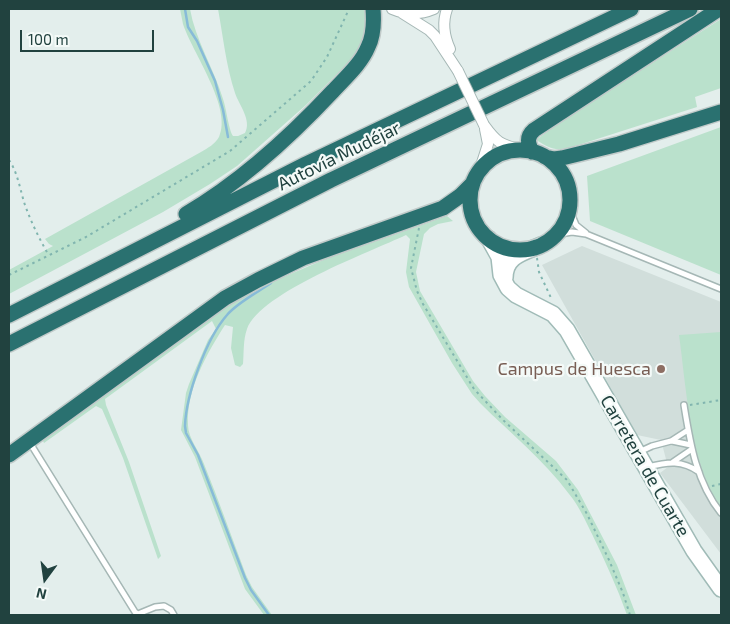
<!DOCTYPE html>
<meta charset="utf-8">
<style>
body{margin:0}
#map{position:relative;width:730px;height:624px;overflow:hidden;background:#e3eeec;font-family:"Exo 2",sans-serif}
canvas{display:block}
.frame{position:absolute;inset:0;border:10px solid #21423f;pointer-events:none}
.north{position:absolute;left:20px;top:554px;width:50px;height:50px;-webkit-text-stroke:4px #f4faf8;paint-order:stroke;rotate:194deg;font-size:14px;font-weight:700;line-height:20px;text-align:center;color:#21423f}
.north::after{content:'';display:block;margin:auto;width:18px;height:22px;background:#21423f;clip-path:polygon(50% 0,100% 100%,50% 72%,0 100%)}
.scale{position:absolute;left:20px;top:30px;width:134px;height:22px;box-sizing:border-box;border:2px solid #21423f;border-top:0;padding-left:6px;font-size:15px;line-height:18px;white-space:nowrap;color:#21423f;-webkit-text-stroke:4px #f4faf8;paint-order:stroke}
</style>
<div id="map">
<canvas width="730" height="624"></canvas>
<div class="frame"></div>
<div class="north">N</div>
<div class="scale">100 m</div>
</div>
<script>
const context = document.querySelector('canvas').getContext('2d');
context.lineJoin = 'round';
function fill(path, color) { context.fillStyle = color; context.fill(path, 'evenodd'); }
function stroke(path, color, width, dash) { context.strokeStyle = color; context.lineWidth = width; context.lineCap = dash ? 'butt' : 'round'; context.setLineDash(dash || []); context.stroke(path); }
function write(font, color, halo, rows, align = 'center') {
  context.font = font + ' "Exo 2",sans-serif'; context.lineWidth = 4.5; context.setLineDash([]); context.textBaseline = 'middle'; context.strokeStyle = halo; context.fillStyle = color; for (const [text, x, y, turn = 0] of rows) {
    context.save(); context.translate(x, y); context.rotate((+turn || 0) * Math.PI / 180); context.textAlign = isNaN(turn) ? turn : align; if (halo) context.strokeText(text, 0, 0); context.fillText(text, 0, 0); context.restore();
  }
}
fill(new Path2D(`
 M582 246 721 302V554L660 473 668 467 661 440 637 435 542 265Z`), '#d1dedb');
fill(new Path2D(`
 M180 9H190C195 39 214 69 223 99 226 107 229 131 233 136H238L245 133C252 120 239 105 235 93 226 66 223 36 218 9H366V30L364 39 353 58 306 105 237 166 210 184 163 212 9 294V270L53 246 49 244 45 239 201 152C208 148 215 144 219 137 233 108 192 52 183 24 182 19 181 14 180 9Z
 M721 19V88L695 97 697 107 569 148C553 151 550 148 536 140L563 120Z
 M721 127V275L590 221 587 176Z
 M447 216 453 221 438 224 430 228 424 234 416 272 420 291 473 381 485 396 505 417 556 461 578 490 617 565 636 615H627C617 587 605 561 592 534 585 520 579 506 569 494 544 460 510 433 480 403L472 394 452 363 409 287 406 272 410 239 406 235C370 252 261 292 247 329 243 340 244 353 243 364L240 367 235 365 231 348 233 327 225 325C207 353 186 390 188 425 188 438 200 452 204 464 219 501 232 538 246 575L252 587 272 615H264L245 589 195 457 181 430 186 393 189 384 208 340 216 329 212 321 105 399 106 405 129 462 161 556 158 559 123 458 102 409 96 406 44 443 42 439 213 315 260 287 328 258Z
 M721 332V507C690 467 686 384 679 335Z`), '#bae1cc');
stroke(new Path2D(`
 M185 9 188 27 197 41 215 81 223 110 228 137
 M269 615 251 590 245 578 198 455 186 433 185 426C186 395 206 339 227 315 237 303 258 292 271 283`), '#87bbd8', 2.5);
const lane = new Path2D(`
 M569 208 576 225 586 233
 M554 235 572 232 586 234 721 289
 M684 405C690 442 696 482 721 513
 M672 441 691 445
 M30 443 135 612 138 614 155 607 164 606 171 610 174 615
 M639 452 652 446 671 441 688 430
 M673 462 692 449
 M648 467C668 462 682 460 699 472`);
const street = new Path2D(`
 M392 9C406 15 420 15 434 9
 M447 9C442 23 444 36 450 49
 M402 13 429 30 435 36 458 71
 M484 125C497 143 500 144 521 150
 M480 169 488 144 485 129`);
const secondary = new Path2D(`
 M489 239 499 257 501 275 508 288 516 295 553 314 567 330 675 518 694 551 721 589
 M505 278C505 256 523 253 541 245`);
const highway = new Path2D(`
 M470 200a50 50 0 1 1 100 0a50 50 0 1 1-100 0Z
 M532 152C528 143 526 137 534 130L719 9
 M545 157 554 159 562 158 619 144 721 112
 M186 214C241 182 289 138 333 91 345 78 361 64 368 47 374 35 374 21 373 9
 M9 315 306 164 631 9
 M9 344 331 180 690 9
 M9 455 225 298 258 280 303 258 443 208 460 196 473 183`);
stroke(lane, '#a5b7b5', 8);
stroke(street, '#a5b7b5', 12);
stroke(secondary, '#a0bbb7', 18);
stroke(highway, '#c1cac9', 18);
stroke(new Path2D(`
 M9 160C18 173 20 190 25 205 31 222 39 238 48 254
 M419 228 411 268 417 291 423 304 474 389 503 420 567 480 587 514 609 560 623 593 630 615
 M537 258 539 272 552 300
 M9 275 86 237 230 151 311 81 327 57 349 9
 M690 405 721 400
 M712 486 721 484`), '#81b5af', 2, [2.5, 4]);
stroke(lane, '#fff', 5);
stroke(street, '#fff', 10);
stroke(secondary, '#fff', 15);
stroke(highway, '#2a7170', 15);
const streetBridge = new Path2D(`
 M458 71 484 125`);
stroke(streetBridge, '#a5b7b5', 12, []);
stroke(streetBridge, '#fff', 10);
for (const [x, y, r, color] of [
 [661,369,5,"#8d6e63"]
]) { const dot = new Path2D(); dot.arc(x, y, r, 0, 2 * Math.PI); context.fillStyle = color; context.fill(dot); stroke(dot, '#f4faf8', 2); }
write('18px', '#21423f', '#f4faf8', [
 ["Autovía Mudéjar",339,156,-26],
 ["Carretera de Cuarte",645,466,60]
]);
write('18px', '#785e54', '#f4faf8', [
 ["Campus de Huesca",651,369]
], 'right');
</script>
